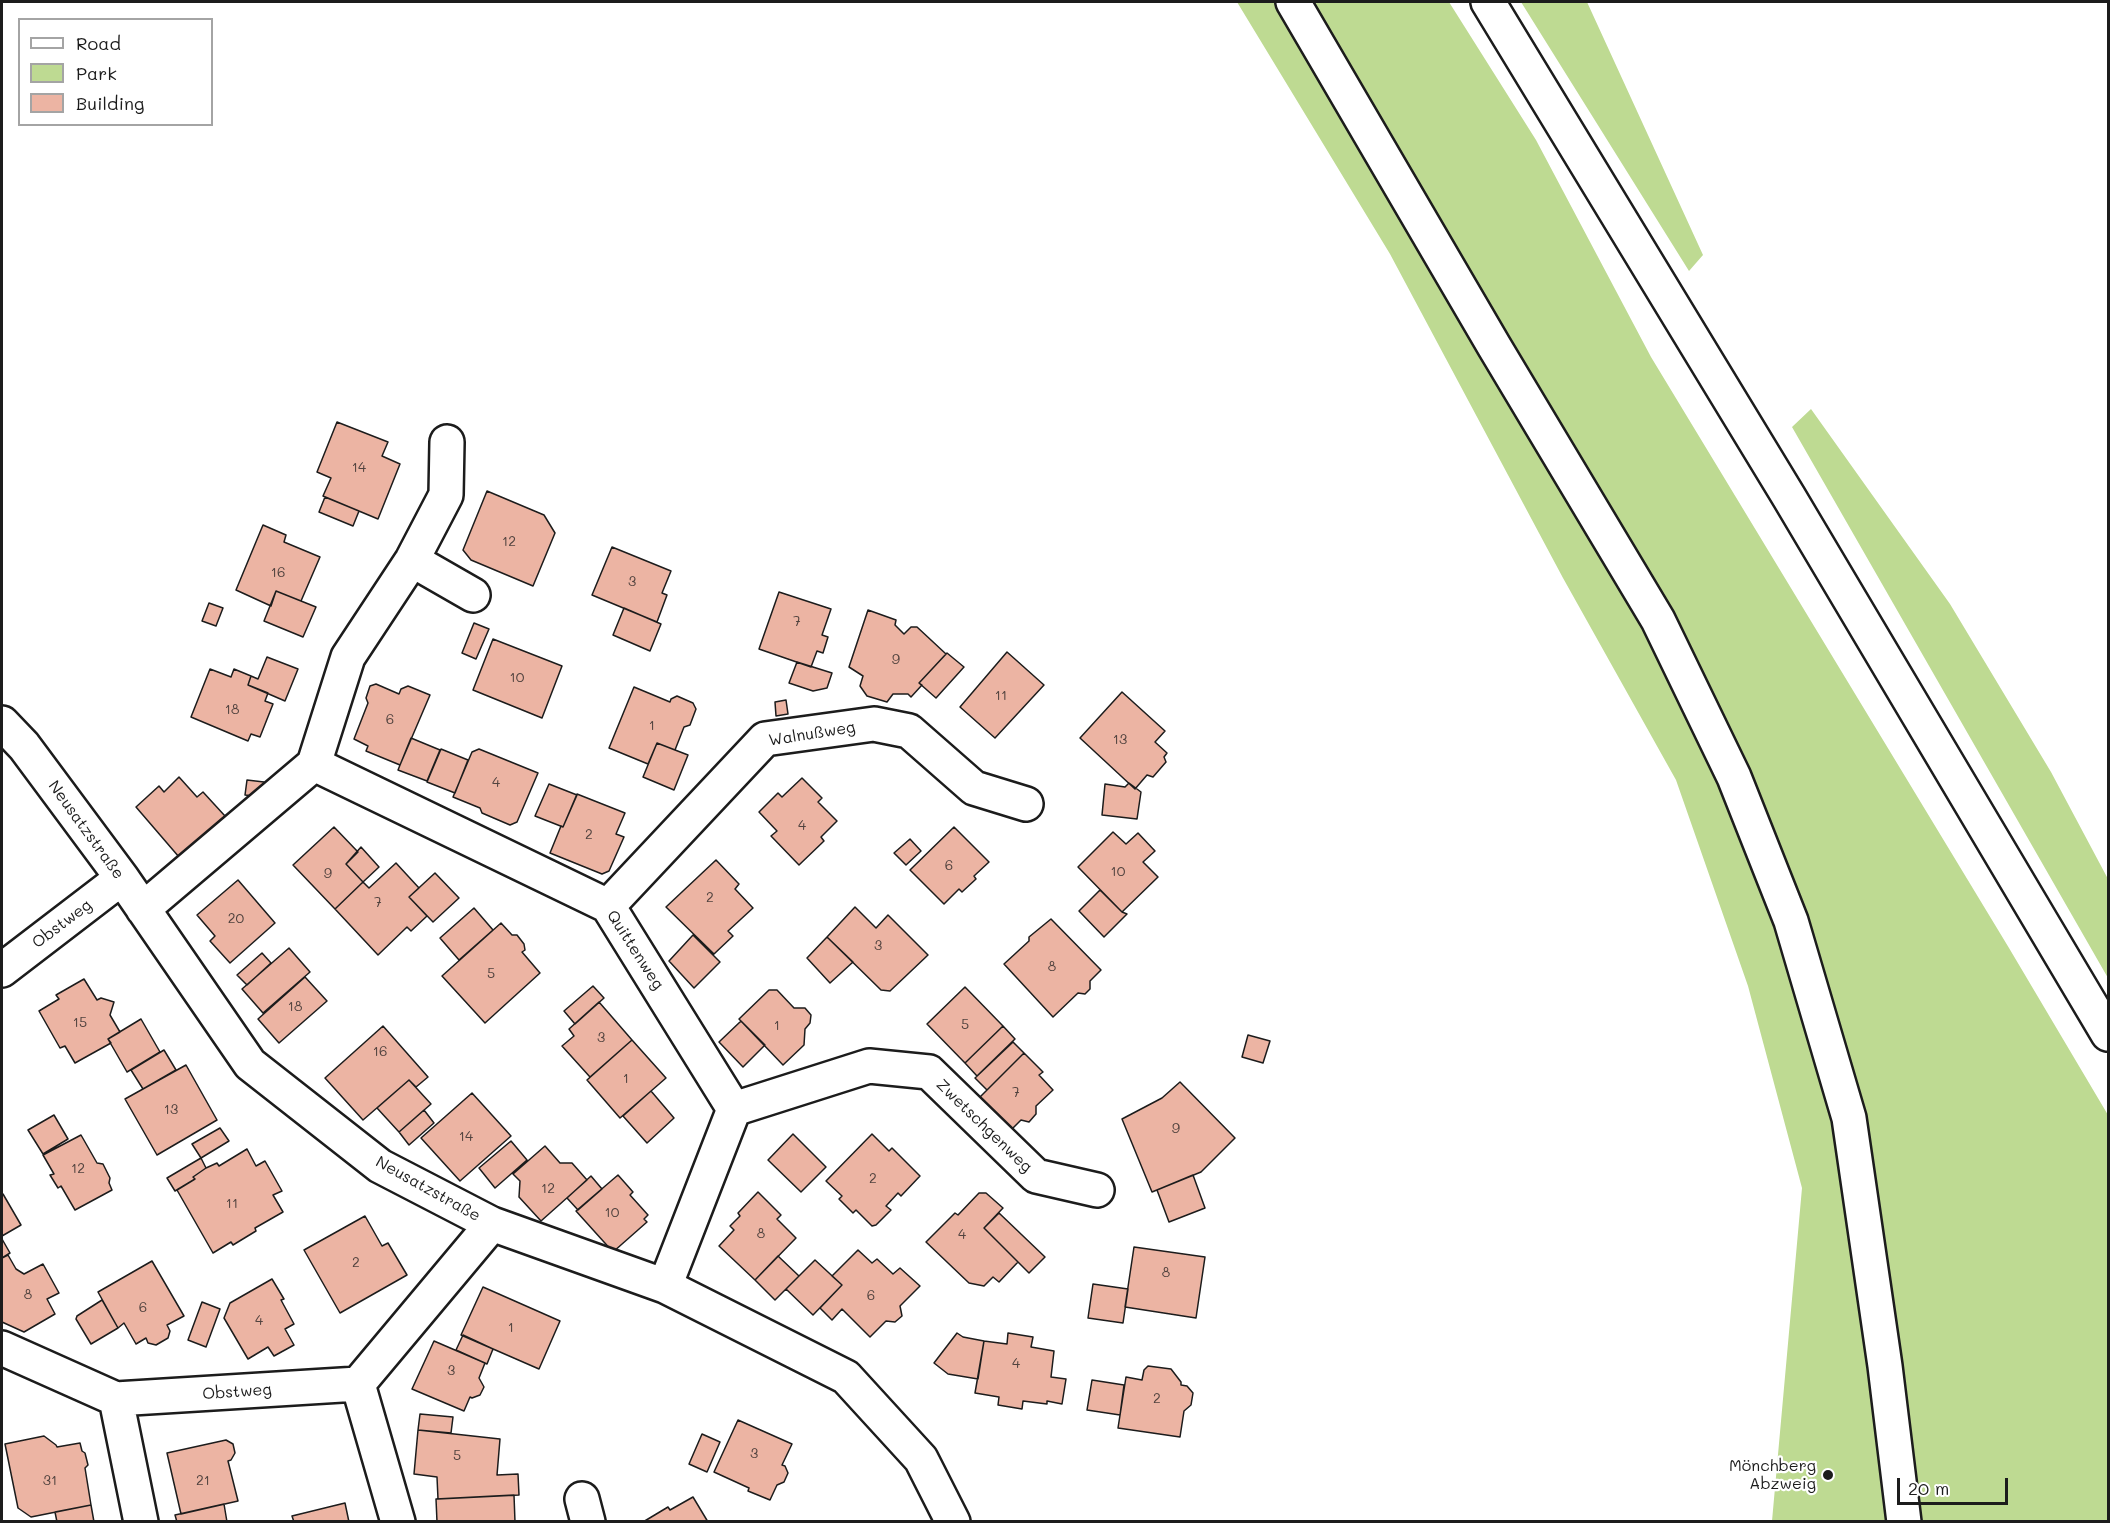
<!DOCTYPE html>
<meta charset="utf-8">
<style>
body{margin:0}
#map{position:relative;width:2110px;height:1523px;overflow:hidden;background:#fff;font-family:Mali,sans-serif}
canvas{display:block}
.frame{position:absolute;inset:0;border:3px solid #1c1c1c;pointer-events:none}
.legend{position:absolute;left:18px;top:18px;width:195px;height:108px;box-sizing:border-box;background:#fff;border:2px solid #a4a4a4;margin:0;padding:8px 10px;list-style:none;font-size:18px;color:#1c1c1c}
.legend li{display:flex;align-items:center;gap:12px;height:30px}
.legend b{width:30px;border:2px solid #a4a4a4}
.scale{position:absolute;left:1897px;top:1478px;width:111px;height:27px;box-sizing:border-box;border:3px solid #1c1c1c;border-top:0;padding-left:8px;font-size:18px;line-height:21px;white-space:nowrap;color:#1c1c1c;-webkit-text-stroke:4px #fff;paint-order:stroke}
</style>
<div id="map">
<canvas width="2110" height="1523"></canvas>
<div class="frame"></div>
<ul class="legend">
<li><b style="height:8px;background:#fff"></b>Road</li>
<li><b style="height:16px;background:#beda92"></b>Park</li>
<li><b style="height:16px;background:#ecb4a3"></b>Building</li>
</ul>
<div class="scale">20 m</div>
</div>
<script>
const context = document.querySelector('canvas').getContext('2d');
context.lineJoin = 'round';
function fill(path, color) { context.fillStyle = color; context.fill(path, 'evenodd'); }
function stroke(path, color, width, dash) { context.strokeStyle = color; context.lineWidth = width; context.lineCap = dash ? 'butt' : 'round'; context.setLineDash(dash || []); context.stroke(path); }
function write(font, color, halo, rows, align = 'center') {
  context.font = font + ' Mali,sans-serif'; context.lineWidth = 4.5; context.setLineDash([]); context.textBaseline = 'middle'; context.strokeStyle = halo; context.fillStyle = color; for (const [text, x, y, turn = 0] of rows) {
    context.save(); context.translate(x, y); context.rotate((+turn || 0) * Math.PI / 180); context.textAlign = isNaN(turn) ? turn : align; if (halo) context.strokeText(text, 0, 0); context.fillText(text, 0, 0); context.restore();
  }
}
fill(new Path2D(`
 M1237 2H1449L1536 140 1651 357 2009 948 2108 1115V1521H1772L1802 1188 1748 986 1676 780 1563 578 1390 254Z
 M1521 2H1587L1703 255 1689 271Z
 M1811 409 1950 604 2051 772 2108 879V978L1792 427Z`), '#beda92');
const building = new Path2D(`
 M337 422 388 442 382 456 400 464 378 519 323 496 331 478 317 472Z
 M487 491 544 515 555 533 533 586 471 560 463 550Z
 M325 497 359 511 353 526 319 512Z
 M263 525 286 535 284 542 320 557 301 601 276 591 271 606 236 590Z
 M612 547 671 571 662 593 667 595 657 622 592 595Z
 M276 591 316 607 303 637 264 621Z
 M779 592 831 609 822 635 828 637 823 653 817 651 811 667 759 649Z
 M209 603 223 608 216 626 202 621Z
 M624 608 661 624 650 651 613 635Z
 M868 610 896 620 895 625 904 634 911 627H917L946 654 919 683 922 685 911 697 908 694H893L887 702 867 696 860 686 863 676 849 667Z
 M474 623 489 629 476 659 462 653Z
 M493 639 562 666 542 718 473 690Z
 M1007 652 1044 685 995 738 960 707Z
 M947 653 964 667 936 698 919 683Z
 M267 657 298 669 285 701 248 685 251 676 258 679Z
 M797 662 832 673 827 688 813 691 789 683Z
 M210 669 231 677 234 669 251 676 248 685 268 693 265 701 273 704 260 737 251 734 248 741 191 717Z
 M376 684 399 694 401 689 408 686 430 695 400 765 366 751 368 746 354 739 368 703 366 698 370 686Z
 M634 687 670 702 671 699 677 696 693 703 696 709 690 725 684 727 675 750 657 743 648 764 609 748Z
 M1122 692 1165 731 1155 742 1167 753 1164 757 1166 762 1153 777 1147 775 1135 789 1080 738Z
 M786 700 788 714 776 716 775 702Z
 M411 738 440 750 427 781 398 770Z
 M657 743 688 755 674 790 643 777Z
 M441 749 468 760 455 793 427 782Z
 M479 749 538 773 517 822 510 825 482 813 480 808 453 797 472 752Z
 M179 777 197 797 203 792 225 816 179 857 136 807 159 786 164 792Z
 M802 778 822 798 818 802 837 821 821 837 824 841 799 865 771 836 777 831 759 812 778 793 782 797Z
 M247 780 264 782 262 797 245 795Z
 M1129 783 1141 792 1137 819 1102 815 1105 784 1125 787Z
 M549 784 577 795 563 827 535 816Z
 M577 794 625 813 616 834 624 837 609 871 602 874 550 853 561 826 563 827Z
 M334 827 358 852 346 864 363 882 335 909 293 865Z
 M954 827 989 862 974 876 976 879 962 892 959 889 944 904 910 870Z
 M1113 832 1126 844 1138 833 1155 851 1143 862 1158 877 1122 912 1078 867Z
 M910 839 921 851 906 865 894 853Z
 M361 847 379 867 363 882 346 864Z
 M716 860 739 884 735 889 753 908 728 931 733 936 714 954 666 907Z
 M396 863 419 888 409 897 427 916 411 931 407 927 378 955 335 909 363 882 369 888Z
 M435 873 459 898 433 922 409 897Z
 M238 880 275 923 230 963 210 941 215 936 197 915Z
 M1100 890 1122 912 1127 914 1104 937 1079 911Z
 M855 907 876 928 888 915 928 955 890 991 881 990 827 937Z
 M474 908 493 930 459 960 440 938Z
 M1051 919 1101 970 1090 981V989L1085 994 1078 993 1053 1017 1004 964 1029 941V937Z
 M501 923 512 935H517L524 944 525 950 522 952 540 973 485 1023 442 976Z
 M693 935 720 962 694 988 669 961Z
 M827 937 853 962 830 983 807 958Z
 M289 948 310 972 263 1013 242 989Z
 M262 953 271 963 247 985 237 975Z
 M305 977 327 1001 279 1043 258 1019Z
 M84 979 97 1000 101 998 114 1002 110 1015 120 1032 108 1039 111 1043 75 1063 65 1046 60 1048 39 1011 59 999 56 995Z
 M593 986 604 998 575 1024 564 1011Z
 M965 987 1003 1026 965 1063 927 1024Z
 M769 990H777L794 1008H805L811 1015 810 1023 805 1029 804 1045 783 1065 739 1019Z
 M599 1002 632 1040 590 1077 562 1046 574 1036 569 1029Z
 M141 1019 160 1052 127 1072 108 1039Z
 M741 1021 765 1045 743 1067 719 1042Z
 M383 1026 428 1077 416 1087 409 1080 363 1120 325 1078Z
 M1003 1026 1015 1039 977 1076 965 1063Z
 M1248 1035 1270 1041 1263 1063 1242 1057Z
 M632 1040 666 1078 620 1118 587 1080Z
 M1013 1042 1024 1053 987 1090 975 1078Z
 M164 1050 176 1070 143 1089 131 1070Z
 M1024 1053 1043 1072 1039 1075 1053 1090 1036 1106V1114L1029 1122 1021 1120 1011 1130 980 1097Z
 M186 1065 217 1120 157 1155 125 1099Z
 M409 1080 431 1104 399 1132 377 1108Z
 M1180 1082 1235 1138 1201 1172 1152 1192 1122 1119 1162 1098Z
 M651 1091 674 1118 647 1143 623 1116Z
 M472 1093 511 1136 460 1181 421 1138Z
 M424 1110 434 1123 409 1145 399 1132Z
 M54 1115 68 1139 43 1154 28 1130Z
 M220 1128 229 1141 201 1158 192 1144Z
 M793 1134 826 1167 801 1192 768 1160Z
 M872 1134 889 1151 892 1148 920 1176 901 1196 898 1193 886 1206 891 1210 876 1225 872 1226 856 1210 853 1213 839 1199 842 1196 826 1181Z
 M81 1135 97 1163 103 1164 110 1178 109 1183 112 1190 75 1210 61 1186 58 1188 50 1175 54 1174 43 1155Z
 M511 1141 527 1160 495 1188 479 1168Z
 M545 1146 560 1163H572L587 1180 541 1221 519 1197 520 1181 513 1174Z
 M247 1149 256 1166 265 1161 282 1191 273 1195 283 1212 255 1228 256 1231 233 1245 231 1242 213 1253 177 1190 195 1179 193 1177 206 1168 217 1163 219 1166Z
 M201 1158 206 1168 193 1177 195 1179 175 1191 167 1178Z
 M618 1175 633 1192 630 1195 648 1215 644 1219 647 1222 613 1252 576 1211Z
 M1193 1175 1205 1208 1169 1222 1157 1190Z
 M591 1176 602 1189 578 1210 567 1198Z
 M758 1192 781 1215 777 1219 796 1238 755 1280 719 1246 734 1230 730 1226 740 1216 738 1213Z
 M979 1193H986L1003 1208 984 1228 1018 1262 999 1282 993 1277 984 1286 969 1283 926 1242 955 1213 958 1215Z
 M3 1194 21 1225 2 1236V1195Z
 M999 1213 1045 1257 1029 1273 984 1228Z
 M365 1216 382 1246 388 1243 407 1275 340 1313 304 1250Z
 M2 1239 10 1253 2 1258Z
 M1134 1247 1205 1257 1196 1318 1125 1307Z
 M858 1250 872 1263 877 1259 893 1274 900 1268 920 1286 900 1306 902 1316 895 1322 886 1321 870 1337 842 1309 832 1320 820 1308 842 1285 832 1276Z
 M8 1255 16 1269 24 1274 43 1264 59 1293 47 1299 55 1314 24 1332 2 1322V1258Z
 M778 1256 799 1276 775 1300 755 1280Z
 M815 1260 842 1285 813 1315 786 1289Z
 M152 1261 184 1316 167 1325 170 1331 168 1338 156 1345 148 1343 146 1338 136 1344 124 1323 118 1328 98 1292Z
 M272 1279 284 1299 281 1300 294 1324 285 1329 294 1345 274 1356 268 1347 248 1359 224 1318 230 1303Z
 M1093 1284 1128 1289 1123 1323 1088 1318Z
 M483 1287 560 1321 539 1369 461 1335Z
 M102 1300 118 1328 91 1344 76 1319 77 1316Z
 M202 1302 220 1309 206 1347 188 1340Z
 M957 1333 963 1337 984 1341 978 1379 948 1374 934 1363Z
 M1008 1333 1033 1337 1031 1347 1054 1351 1051 1377 1066 1379 1062 1404 1047 1401V1404L1023 1401 1022 1409 998 1405 999 1397 975 1393 984 1341 1007 1344Z
 M463 1335 493 1349 487 1364 456 1350Z
 M434 1341 485 1363 479 1378 484 1387 480 1395 472 1398 470 1397 464 1411 412 1389Z
 M1148 1366 1171 1369 1181 1382V1385L1187 1386 1193 1393 1191 1405 1184 1411 1180 1437 1118 1428 1126 1377 1142 1380 1144 1370Z
 M1092 1380 1124 1385 1120 1415 1087 1410Z
 M420 1414 453 1417 451 1433 418 1430Z
 M738 1420 792 1444 782 1465 785 1466 788 1473 784 1482 777 1485 770 1500 748 1491 749 1488 714 1472Z
 M418 1430 500 1439 497 1475 518 1474 519 1495 438 1499 437 1477 414 1474Z
 M702 1434 720 1442 707 1472 689 1464Z
 M44 1436 56 1445 57 1447 80 1443 82 1451 85 1453 88 1465 85 1468 91 1505 31 1517 18 1508 5 1444Z
 M226 1440 233 1444 235 1453 231 1460 228 1461 238 1501 181 1514 167 1453Z
 M514 1495 515 1522H437L436 1499Z
 M693 1497 708 1522H643L668 1507 670 1510Z
 M345 1503 349 1522H294L292 1516Z
 M224 1504 227 1522H177L175 1515Z
 M91 1505 94 1522H57L55 1512Z`);
fill(building, '#ecb4a3');
stroke(building, '#1c1c1c', 1.5);
const minor = new Path2D(`
 M1293 2 1494 346 1658 620 1734 777 1791 921 1849 1118 1885 1366 1904 1522
 M412 560 473 595
 M2 723 24 746 122 878 250 1064 380 1166 492 1224 665 1286 846 1377 921 1459 953 1522
 M314 764 348 657 412 560 446 495 447 442
 M608 906 765 739 874 724 909 731 974 788 1026 804
 M143 909 314 764 608 906 734 1109 665 1286
 M2 970 122 878
 M734 1109 869 1066 929 1072 1036 1176 1097 1190
 M2 1348 116 1399 358 1384 492 1224
 M358 1384 398 1522
 M116 1399 141 1522
 M582 1499 588 1522`);
const major = new Path2D(`
 M1488 2 1789 497 2108 1034`);
stroke(minor, '#1c1c1c', 38);
stroke(major, '#1c1c1c', 38);
stroke(minor, '#fff', 33);
stroke(major, '#fff', 33);
for (const [x, y, r, color] of [
 [1828,1475,6,"#1c1c1c"]
]) { const dot = new Path2D(); dot.arc(x, y, r, 0, 2 * Math.PI); context.fillStyle = color; context.fill(dot); stroke(dot, '#fff', 2); }
write('14px', '#50423e', null, [
 ["14",359,468],
 ["12",509,542],
 ["16",278,573],
 ["3",632,582],
 ["7",797,622],
 ["9",896,660],
 ["10",517,678],
 ["11",1001,696],
 ["18",232,710],
 ["6",390,720],
 ["1",652,726],
 ["13",1120,740],
 ["4",496,783],
 ["4",802,826],
 ["2",589,835],
 ["6",949,866],
 ["10",1118,872],
 ["9",328,874],
 ["2",710,898],
 ["7",378,903],
 ["20",236,919],
 ["3",878,946],
 ["8",1052,967],
 ["5",491,974],
 ["18",295,1007],
 ["15",80,1023],
 ["5",965,1025],
 ["1",777,1026],
 ["3",601,1038],
 ["16",380,1052],
 ["1",626,1079],
 ["7",1016,1093],
 ["13",171,1110],
 ["9",1176,1129],
 ["14",466,1137],
 ["12",78,1169],
 ["2",873,1179],
 ["12",548,1189],
 ["11",232,1204],
 ["10",612,1213],
 ["8",761,1234],
 ["4",962,1235],
 ["2",356,1263],
 ["8",1166,1273],
 ["8",28,1295],
 ["6",871,1296],
 ["6",143,1308],
 ["4",259,1321],
 ["1",511,1328],
 ["4",1016,1364],
 ["3",451,1371],
 ["2",1157,1399],
 ["3",754,1454],
 ["5",457,1456],
 ["31",50,1481],
 ["21",203,1481]
]);
write('16px', '#1c1c1c', '#fff', [
 ["Walnußweg",812,734,-9],
 ["Neusatzstraße",86,830,54],
 ["Obstweg",62,924,-37],
 ["Quittenweg",635,950,57],
 ["Zwetschgenweg",984,1126,44],
 ["Neusatzstraße",428,1189,29],
 ["Obstweg",237,1392,-4]
]);
write('16px', '#1c1c1c', '#fff', [
 ["Mönchberg",1816,1466],
 ["Abzweig",1816,1484]
], 'right');
</script>
